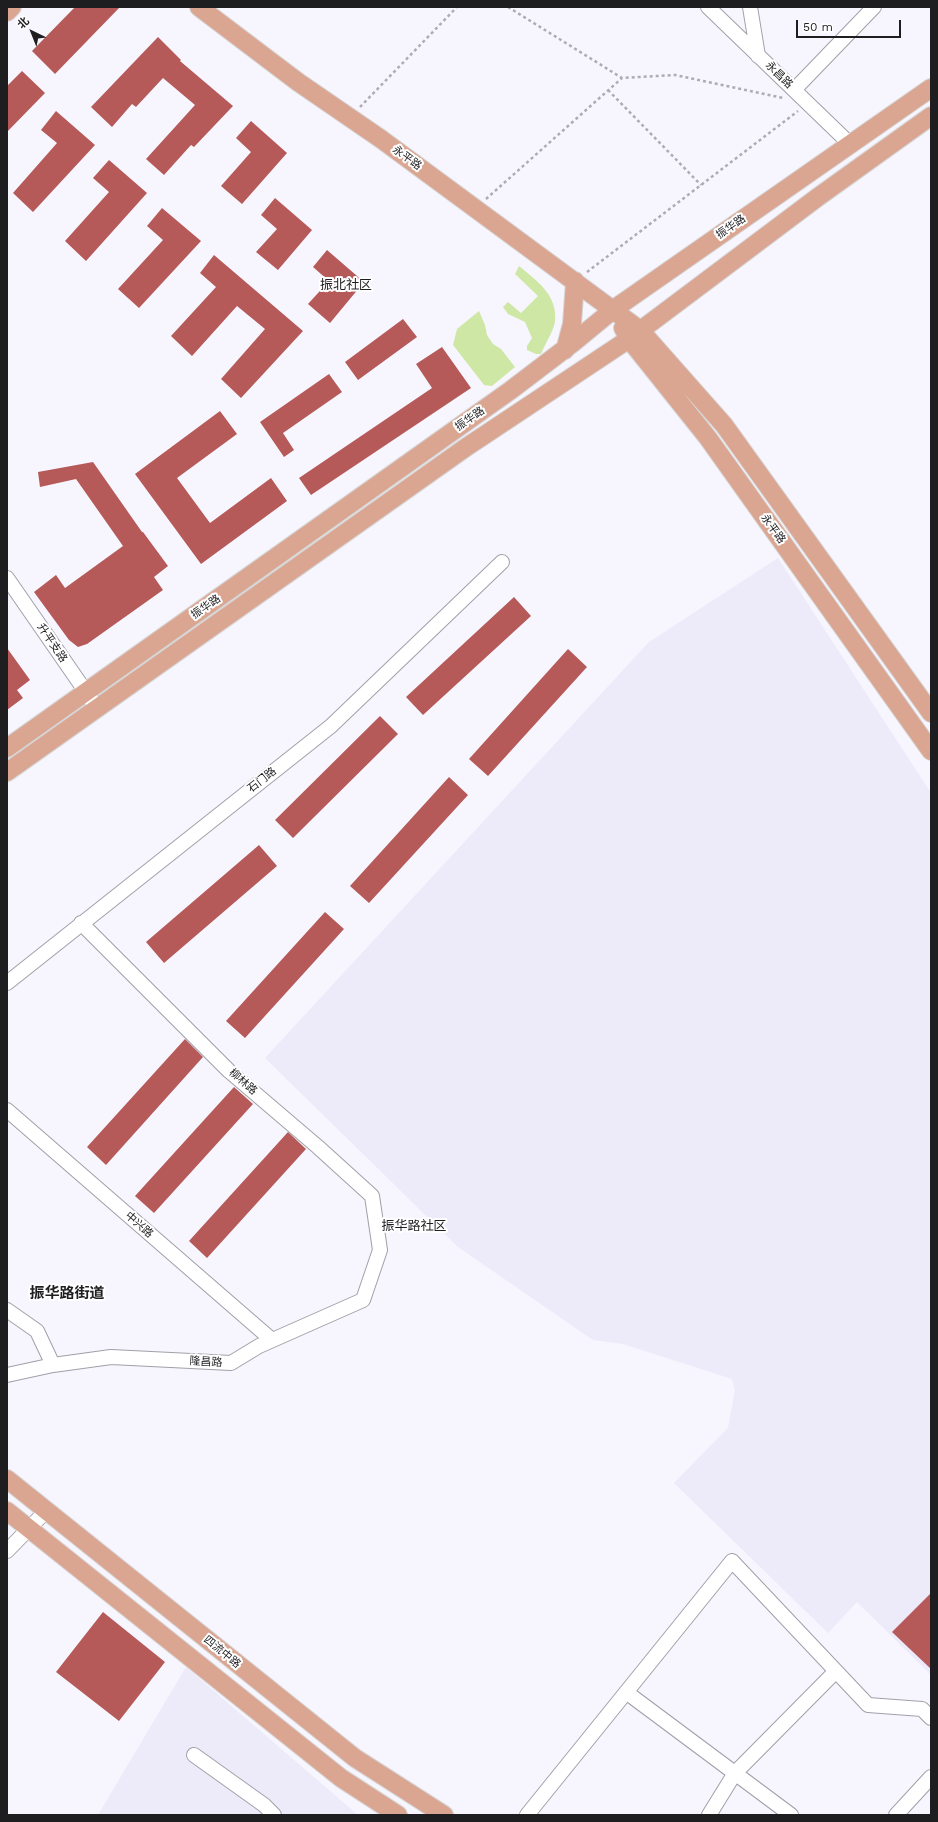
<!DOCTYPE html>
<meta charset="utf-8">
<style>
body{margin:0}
#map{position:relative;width:938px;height:1822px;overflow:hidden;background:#f7f5fe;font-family:"Work Sans","Noto Sans SC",sans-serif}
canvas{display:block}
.frame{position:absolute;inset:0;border:8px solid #1e1d20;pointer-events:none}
.north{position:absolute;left:12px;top:12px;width:40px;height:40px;-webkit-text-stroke:3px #fff;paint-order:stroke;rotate:317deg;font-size:11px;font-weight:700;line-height:16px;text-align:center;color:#1e1d20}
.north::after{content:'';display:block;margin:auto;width:14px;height:18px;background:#1e1d20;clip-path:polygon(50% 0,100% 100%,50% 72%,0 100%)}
.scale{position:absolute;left:796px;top:20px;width:105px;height:18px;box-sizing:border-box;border:2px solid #1e1d20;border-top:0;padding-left:5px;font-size:12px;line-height:14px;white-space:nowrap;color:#1e1d20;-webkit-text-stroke:3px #fff;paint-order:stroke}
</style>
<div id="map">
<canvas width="938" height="1822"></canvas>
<div class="frame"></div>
<div class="north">北</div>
<div class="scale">50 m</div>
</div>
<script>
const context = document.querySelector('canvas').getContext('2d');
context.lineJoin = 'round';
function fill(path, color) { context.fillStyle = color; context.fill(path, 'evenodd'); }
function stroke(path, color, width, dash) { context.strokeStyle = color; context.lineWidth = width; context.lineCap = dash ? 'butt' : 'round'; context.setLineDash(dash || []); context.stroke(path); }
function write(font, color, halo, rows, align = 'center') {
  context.font = font + ' "Work Sans","Noto Sans SC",sans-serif'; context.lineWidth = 4; context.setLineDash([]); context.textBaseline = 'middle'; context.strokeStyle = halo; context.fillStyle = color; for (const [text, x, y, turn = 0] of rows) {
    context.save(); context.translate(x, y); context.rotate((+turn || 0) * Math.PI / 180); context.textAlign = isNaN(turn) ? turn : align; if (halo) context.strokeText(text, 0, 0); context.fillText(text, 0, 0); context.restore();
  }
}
fill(new Path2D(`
 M778 558 931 793V1675L857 1602 828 1633 674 1483 728 1428 735 1390 732 1379 623 1344 593 1340 458 1247 265 1058 649 642Z
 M186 1667 358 1815H98Z`), '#edeafa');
fill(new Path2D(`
 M519 266C537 281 558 295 555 322 553 332 545 344 541 354H536L527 350V346L532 338 525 322 508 314 503 307 508 302 521 313 538 296 515 274Z
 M479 311 485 325 487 335 493 344 501 349 515 367 492 386 484 385 453 345 457 329Z`), '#cee7a5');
fill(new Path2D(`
 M75 7H120L55 74 32 51Z
 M158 37 181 60 180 61 233 106 194 147 191 145 164 175 146 159 195 105 163 78 136 107 132 104 112 127 91 107Z
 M22 71 45 93 7 132V86Z
 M56 111 95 145 33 212 13 193 57 143 41 130Z
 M251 121 287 153 242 204 221 186 251 152 236 138Z
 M109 160 147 193 86 261 65 241 109 192 93 178Z
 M275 198 312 230 278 270 256 252 277 229 261 215Z
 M162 208 201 241 139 308 118 289 163 240 147 226Z
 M327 250 364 282 330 323 308 304 329 281 313 267Z
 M214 255 303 331 241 398 221 379 265 329 237 306 192 356 171 336 216 287 200 273Z
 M403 319 417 337 358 380 345 362Z
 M442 347 471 388 311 495 299 478 432 388 416 364Z
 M329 374 342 392 283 433 294 450 284 457 260 422Z
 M220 411 237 434 177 478 210 523 271 478 287 501 201 564 135 474Z
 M93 462 142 532H143L168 566 154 577 163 590 87 644 78 647 69 640 34 592 56 575 65 588 123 546 76 479 40 487 38 472Z
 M514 597 531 616 423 715 406 697Z
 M7 648 30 680 17 690 23 698 7 710Z
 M568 649 587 667 488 776 469 759Z
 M380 716 398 734 293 838 275 820Z
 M449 777 468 795 369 903 350 886Z
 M259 845 277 866 164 963 146 942Z
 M325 912 344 929 245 1038 226 1021Z
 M185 1039 203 1057 106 1165 87 1147Z
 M234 1087 253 1104 154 1213 135 1196Z
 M288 1132 306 1149 207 1258 189 1241Z
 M931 1593V1669L892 1632Z
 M103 1612 165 1662 119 1721 56 1672Z`), '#b55a58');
const minor = new Path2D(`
 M708 7 850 144
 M750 7 758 56
 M794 90 874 7
 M7 578 97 708
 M7 983 331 726 502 562
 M7 1110 272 1340
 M7 1310 37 1331 53 1365
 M7 1375 53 1365 111 1357 231 1363 259 1346 363 1300 380 1250 372 1196 318 1147 229 1071 81 923
 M7 1551 46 1511
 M626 1692 791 1815
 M194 1755 264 1805 274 1815
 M527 1815 732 1561 868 1705 922 1709 931 1718
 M709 1815 735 1773 836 1671
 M896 1815 931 1777`);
const major = new Path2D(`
 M199 7 298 82 381 139 640 330 724 425 931 713
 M7 12 12 7
 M623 328 629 339 708 438 931 751
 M565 350 572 324 575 281
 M7 748 511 390 574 342 614 309 931 88
 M7 772 465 448 629 339 818 197 931 116
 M7 1479 355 1758 444 1815
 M7 1511 341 1778 398 1815`);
stroke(minor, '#a1a0a8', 16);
stroke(major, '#d6d6d7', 20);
stroke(new Path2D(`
 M508 7 622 78 675 75 783 98
 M608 90 701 185
 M360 107 457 7
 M486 199 622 78
 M587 272 798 111`), '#aeacb3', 2.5, [3, 3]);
stroke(minor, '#fff', 14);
stroke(major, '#dba691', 18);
write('11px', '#1e1d20', '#fff', [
 ["永昌路",779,75,44],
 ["永平路",407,158,36],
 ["振华路",731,227,-35],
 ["振华路",470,419,-35],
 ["永平路",773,529,54],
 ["振华路",206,607,-35],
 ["升平支路",52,643,56],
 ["石门路",262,780,-38],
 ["柳林路",243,1082,41],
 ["中兴路",139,1225,41],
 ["隆昌路",206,1362,3],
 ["四流中路",222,1652,39]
]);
write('13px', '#1e1d20', '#fff', [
 ["振北社区",346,285],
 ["振华路社区",414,1226]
]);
write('bold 15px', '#1e1d20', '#fff', [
 ["振华路街道",67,1294]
]);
</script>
